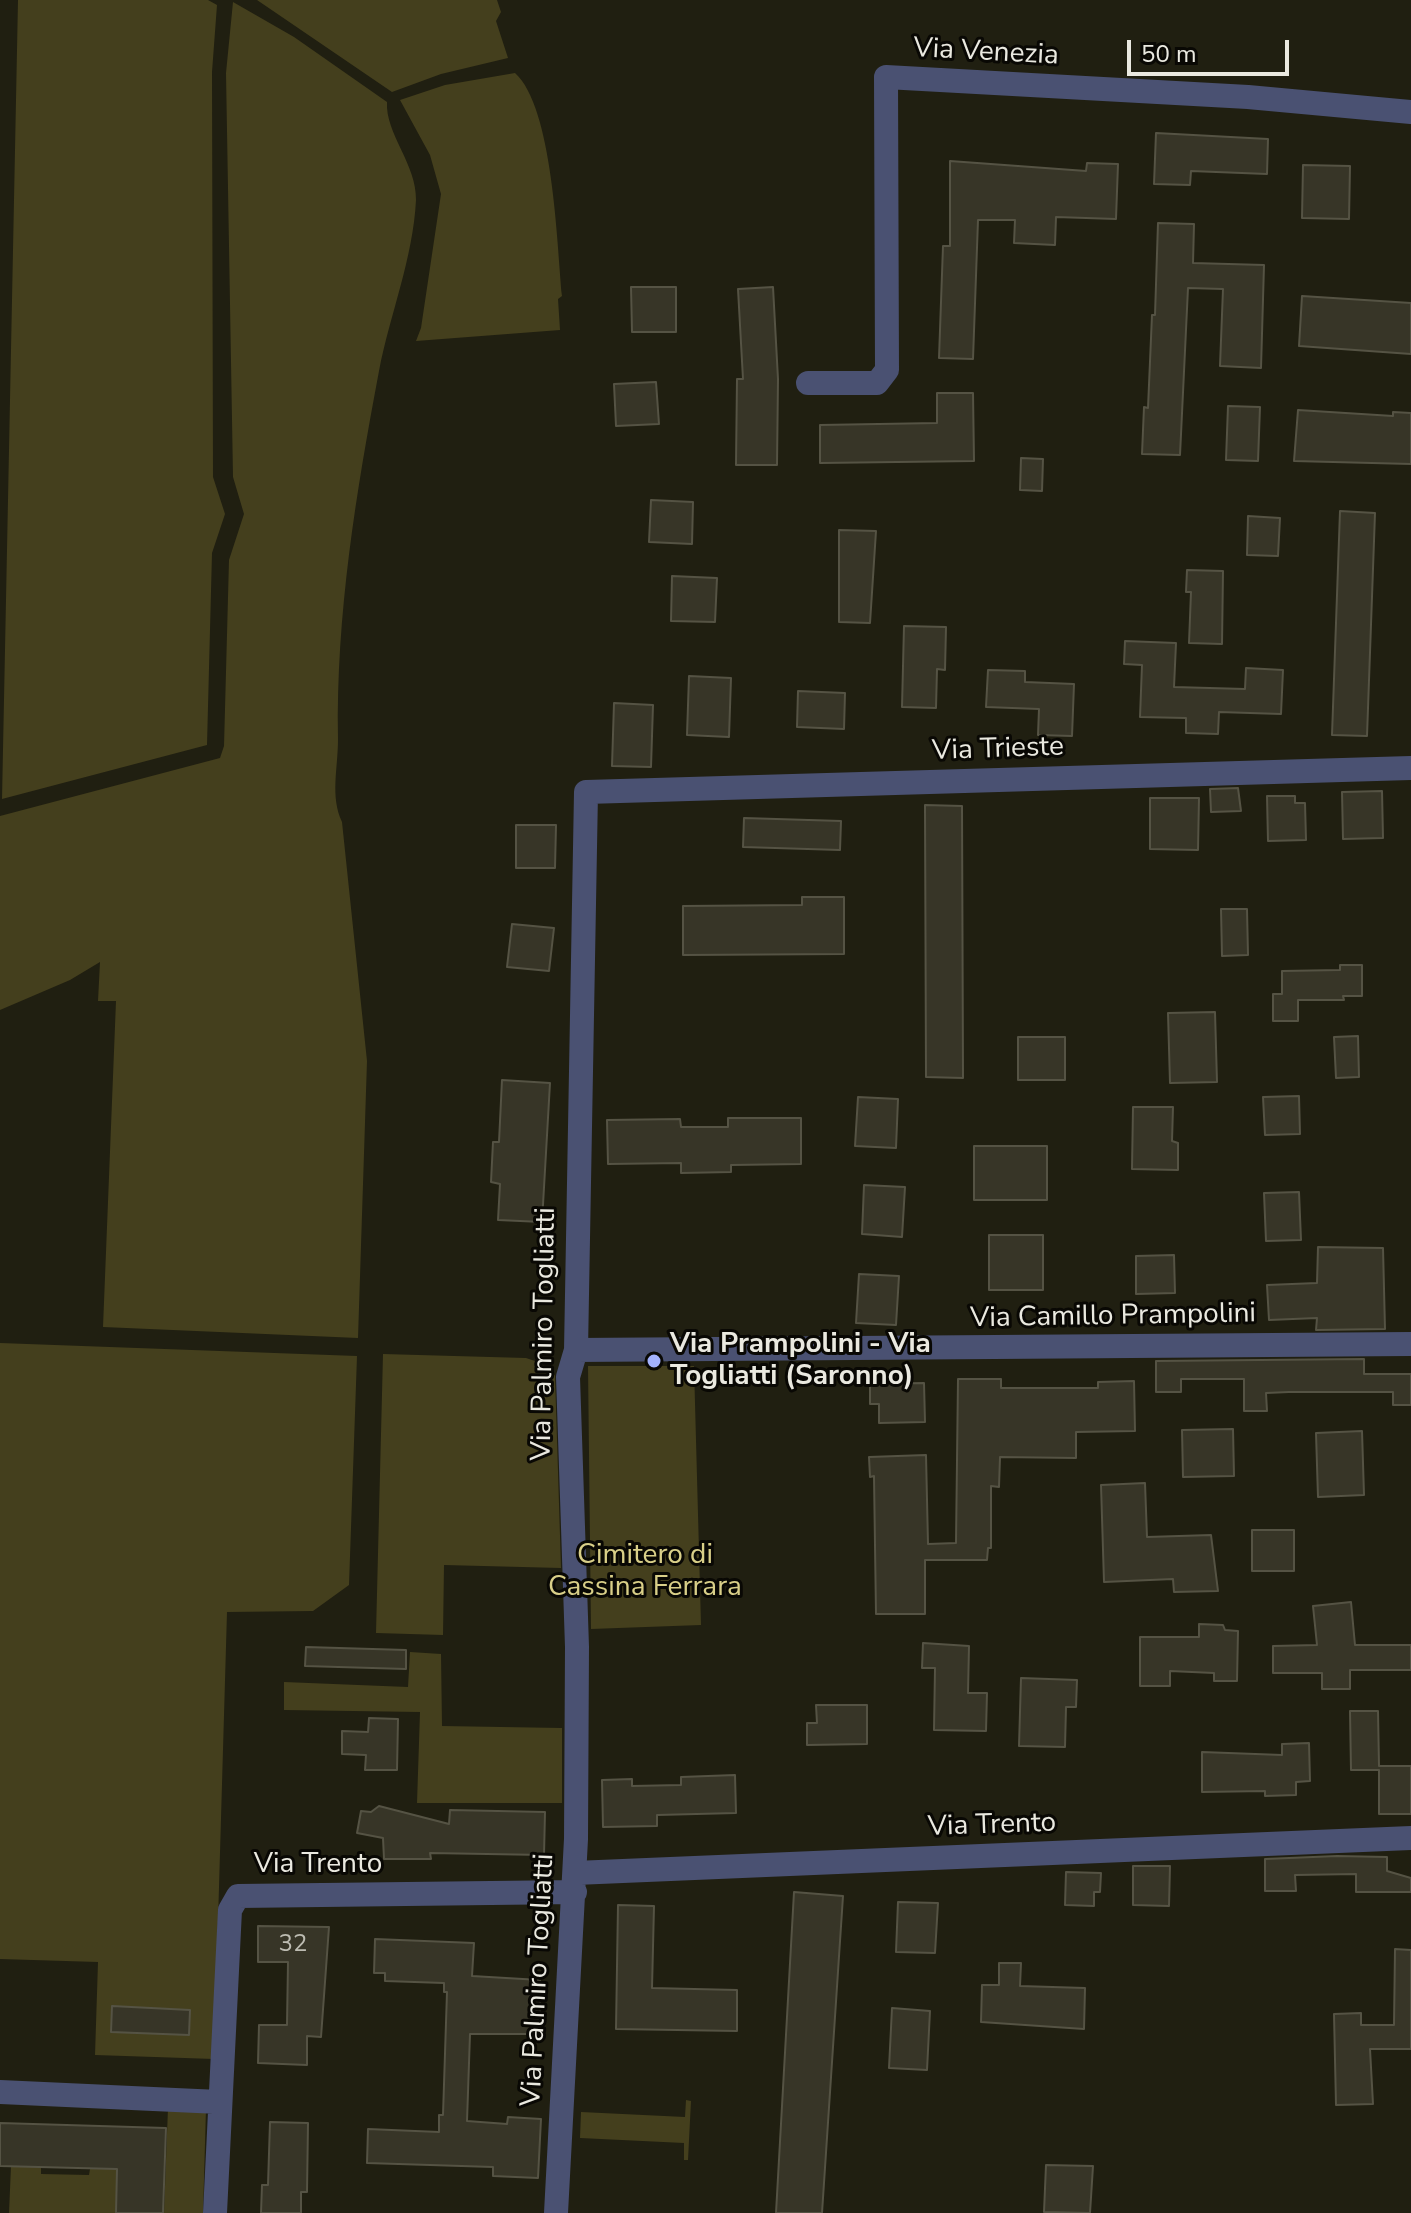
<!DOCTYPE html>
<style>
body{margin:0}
#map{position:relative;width:1411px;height:2213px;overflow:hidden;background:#201f11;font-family:"Nunito Sans",sans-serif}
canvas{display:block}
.scale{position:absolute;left:1127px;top:40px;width:162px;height:36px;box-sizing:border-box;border:4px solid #eae9e0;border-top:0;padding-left:10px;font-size:24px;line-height:28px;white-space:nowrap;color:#eae9e0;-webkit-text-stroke:6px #090804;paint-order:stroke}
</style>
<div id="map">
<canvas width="1411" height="2213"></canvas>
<div class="scale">50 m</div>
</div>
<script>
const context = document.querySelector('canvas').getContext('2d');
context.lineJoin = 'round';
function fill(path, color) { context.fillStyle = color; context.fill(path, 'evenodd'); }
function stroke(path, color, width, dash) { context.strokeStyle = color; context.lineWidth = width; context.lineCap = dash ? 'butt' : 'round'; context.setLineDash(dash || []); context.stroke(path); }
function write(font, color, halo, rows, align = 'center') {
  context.font = font + ' "Nunito Sans",sans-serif'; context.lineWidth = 6; context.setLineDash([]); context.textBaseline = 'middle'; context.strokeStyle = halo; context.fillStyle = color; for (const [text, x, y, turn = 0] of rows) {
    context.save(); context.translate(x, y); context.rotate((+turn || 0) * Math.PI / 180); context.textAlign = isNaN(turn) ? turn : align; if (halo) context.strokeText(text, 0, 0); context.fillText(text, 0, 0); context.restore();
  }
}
fill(new Path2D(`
 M18 0H208L217 5 212 72 213 477 225 514 212 553 207 745 2 799Z
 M257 0H497L501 12 496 21 508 58 441 74 392 92Z
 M233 2 294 37 387 102C385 133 417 165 416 200 413 259 390 314 379 371 356 493 336 615 338 739 338 769 330 796 342 822L367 1061 358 1338 103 1327 116 1001H98L100 962 70 980 0 1010V816L220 758 224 746 229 560 244 514 233 477 226 73Z
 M515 73C553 107 557 243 562 296L558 299 560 330 416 341 421 328 441 194 430 155 400 100 445 85Z
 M0 1343 357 1356 349 1585 313 1611 227 1612 214 2059 95 2055 98 1962 0 1959Z
 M383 1354 526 1358 541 1363 555 1375 561 1568 444 1565 443 1635 376 1633Z
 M588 1366H694L701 1625 591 1629Z
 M410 1652 441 1654 442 1726 562 1728V1803H417L420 1712 284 1710V1682L408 1687Z
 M686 2100 691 2101 688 2160H684V2143L580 2138 581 2112 685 2117Z
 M168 2108 206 2109 203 2213H164Z
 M11 2166 41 2167V2174L89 2175 90 2169H117L116 2213H9Z`), '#443f1d');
const building = new Path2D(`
 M1156 133 1268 139 1267 174 1191 171 1190 185 1154 184Z
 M950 161 1086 171 1087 163 1118 164 1116 219 1056 217 1055 245 1014 243 1015 220H978L973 359 939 358 943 246H950Z
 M1303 165 1350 166 1349 219 1302 218Z
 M1158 223 1194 224 1193 263 1264 265 1261 368 1220 366 1223 289 1188 288 1180 455 1142 454 1144 407 1148 408 1152 315H1155Z
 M631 287H676V332H632Z
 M773 287 778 379 777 465H736L737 379H743L738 289Z
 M1302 296 1411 303V354L1299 346Z
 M656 382 659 424 616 426 614 384Z
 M937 393H973L974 461 820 463V425L937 423Z
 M1228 406 1260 407 1258 461 1226 460Z
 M1298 410 1393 416V412L1411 413V464L1294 461Z
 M1021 458 1043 459 1042 491 1020 490Z
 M651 500 693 502 692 544 649 542Z
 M1340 511 1375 513 1367 736 1332 735Z
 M1248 516 1280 518 1278 556 1247 555Z
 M839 530 876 531 870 623 839 622Z
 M1187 570 1223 571 1222 644 1189 643 1191 592H1186Z
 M672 576 717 578 715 622 671 621Z
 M904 626 946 627 945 670 937 669 936 708 902 707Z
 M1125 641 1176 643 1174 687 1245 689 1246 668 1283 670 1281 714 1219 712 1218 734 1186 733V718L1140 717 1142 665 1124 664Z
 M988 670 1025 671V682L1074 684 1072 736 1038 735 1039 709 986 707Z
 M689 676 731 678 729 737 687 735Z
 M798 691 845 693 844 729 797 727Z
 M614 703 653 705 651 767 612 766Z
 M1238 788 1241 811 1211 812 1210 789Z
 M1382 791 1383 838 1343 839 1342 792Z
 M1267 796H1295V803H1305L1306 840 1268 841Z
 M1150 798H1199L1198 850 1150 849Z
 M925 805 962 806 963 1078 926 1077Z
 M744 818 841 821 840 850 743 847Z
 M516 825H556L555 868H516Z
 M802 897H844V954L683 955V906L802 905Z
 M1221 909H1247L1248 955 1222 956Z
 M512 924 554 928 549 971 507 967Z
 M1340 965H1362V996H1343L1344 1000H1298V1021H1273V994H1282V971L1340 970Z
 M1215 1012 1217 1082 1170 1083 1168 1013Z
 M1358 1036 1359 1077 1336 1078 1334 1037Z
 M1018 1037H1065V1080H1018Z
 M502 1080 550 1083 542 1222 498 1220 500 1184 491 1182 493 1142H499Z
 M1299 1096 1300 1134 1265 1135 1263 1097Z
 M858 1097 898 1099 896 1148 855 1146Z
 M1133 1107H1173L1172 1141 1178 1143V1170L1132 1169Z
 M728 1118H801V1164L731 1165V1172L681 1173V1163L608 1164 607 1120 680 1119 681 1127H728Z
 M974 1146H1047V1200H974Z
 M864 1185 905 1187 902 1237 862 1234Z
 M1299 1192 1301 1240 1266 1241 1264 1193Z
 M989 1235H1043V1290H989Z
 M1318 1247 1383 1248 1385 1329 1316 1330 1317 1318 1269 1320 1267 1285 1317 1283Z
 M1174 1255 1175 1293 1136 1294V1256Z
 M859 1274 899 1276 896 1325 856 1323Z
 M1364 1359V1374H1411V1405H1393V1392H1289L1266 1393 1267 1411H1244V1379H1181V1392H1156V1361Z
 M958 1379H1001V1388H1098V1382L1134 1381 1135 1431 1076 1432V1458L1000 1457 999 1487 991 1486V1548H988L987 1560H925V1614H876L874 1476 870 1477 869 1457 926 1455 928 1544 956 1543Z
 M924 1383 925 1422 879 1423V1404H870V1384Z
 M1233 1429 1234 1476 1183 1477 1182 1430Z
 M1362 1431 1364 1495 1318 1497 1316 1433Z
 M1145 1483 1147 1537 1211 1535 1218 1591 1174 1592 1173 1579 1104 1582 1101 1485Z
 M1252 1530H1294V1571H1252Z
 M1351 1602 1355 1645H1411V1670H1350V1689H1322V1673H1273V1646L1317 1645 1313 1606Z
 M1199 1624 1223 1625 1225 1630 1238 1631 1237 1681H1214V1673L1170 1671V1686H1140V1637H1199Z
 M923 1643 969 1646 968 1693H987L986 1731 934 1730 935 1668H922Z
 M306 1647 406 1650V1669L305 1666Z
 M1021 1678 1077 1680 1076 1707H1066L1065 1747 1019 1746Z
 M816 1705H867V1744L807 1745V1723H817Z
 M1350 1711H1378L1379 1766H1411V1814H1379V1770H1351Z
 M369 1718 398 1719 397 1770H365L366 1755 342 1754V1731L368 1732Z
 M1309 1743 1310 1781 1296 1782V1795L1265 1796V1791L1202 1792V1752L1282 1755V1744Z
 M735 1775 736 1813 657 1815V1826L603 1827 602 1780 632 1779V1786L681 1785V1777Z
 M379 1806 449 1824 450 1810 545 1812 544 1855 430 1853 431 1859H384L383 1838 357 1833 361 1811 371 1812Z
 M1337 1856 1387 1857V1871L1411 1878V1892H1356V1874L1295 1875 1296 1891H1265V1859Z
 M1133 1866H1170L1169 1906 1133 1905Z
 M1066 1872 1101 1873 1100 1892H1094V1906L1065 1905Z
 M794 1892 843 1896 822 2213H776Z
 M898 1902 938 1903 935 1953 896 1952Z
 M618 1905 654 1906 652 1988 737 1990V2031L616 2029Z
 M258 1926 329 1927 321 2037 307 2036V2065L258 2063 259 2025H287L288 1962H258Z
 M375 1939 474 1943 472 1976 540 1980V2034H470L467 2121 507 2124 508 2117 541 2119 538 2178 493 2176V2167L367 2163 368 2129 439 2132V2115H443L447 1992H444V1983L385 1981V1973H374Z
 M1395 1949 1411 1950V2049H1370L1373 2104 1336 2105 1334 2014 1361 2013V2025H1394Z
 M999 1963H1021L1020 1986 1085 1988 1084 2029 981 2022 982 1985H999Z
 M112 2006 190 2010 189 2035 111 2032Z
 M892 2008 930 2011 927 2070 889 2068Z
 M270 2122 308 2123 307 2192H301V2213H261L262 2185H268Z
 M0 2123 166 2128 163 2213H116L117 2169 0 2166Z
 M1046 2165 1093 2166 1090 2213 1044 2212Z`);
fill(building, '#373527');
stroke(building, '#555344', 2);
stroke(new Path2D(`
 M808 383H877L887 370 886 77 1248 97 1411 112
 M576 1350 1411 1344
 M575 1873 1411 1838
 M0 2092 219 2102
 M215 2213 230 1910 238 1896 575 1892
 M556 2213 576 1839 577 1647 568 1377 576 1350 586 792 1411 768`), '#4a5172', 24);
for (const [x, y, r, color] of [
 [654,1361,8,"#a3b2fd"]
]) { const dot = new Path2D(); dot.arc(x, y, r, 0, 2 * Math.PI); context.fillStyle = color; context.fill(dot); stroke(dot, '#090804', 3); }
write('24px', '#bdbcb2', null, [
 ["32",293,1945]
]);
write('28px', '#eae9e0', '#090804', [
 ["Via Venezia",986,53,3],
 ["Via Trieste",998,750,-2],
 ["Via Camillo Prampolini",1113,1317,-1],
 ["Via Palmiro Togliatti",545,1334,-89],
 ["Via Trento",992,1826,-2],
 ["Via Trento",318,1865],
 ["Via Palmiro Togliatti",539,1980,-87]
]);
write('bold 28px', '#eae9e0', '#090804', [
 ["Via Prampolini - Via",670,1345],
 ["Togliatti (Saronno)",670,1377]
], 'left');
write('28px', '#d9cf88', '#090804', [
 ["Cimitero di",645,1556],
 ["Cassina Ferrara",645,1588]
]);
</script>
